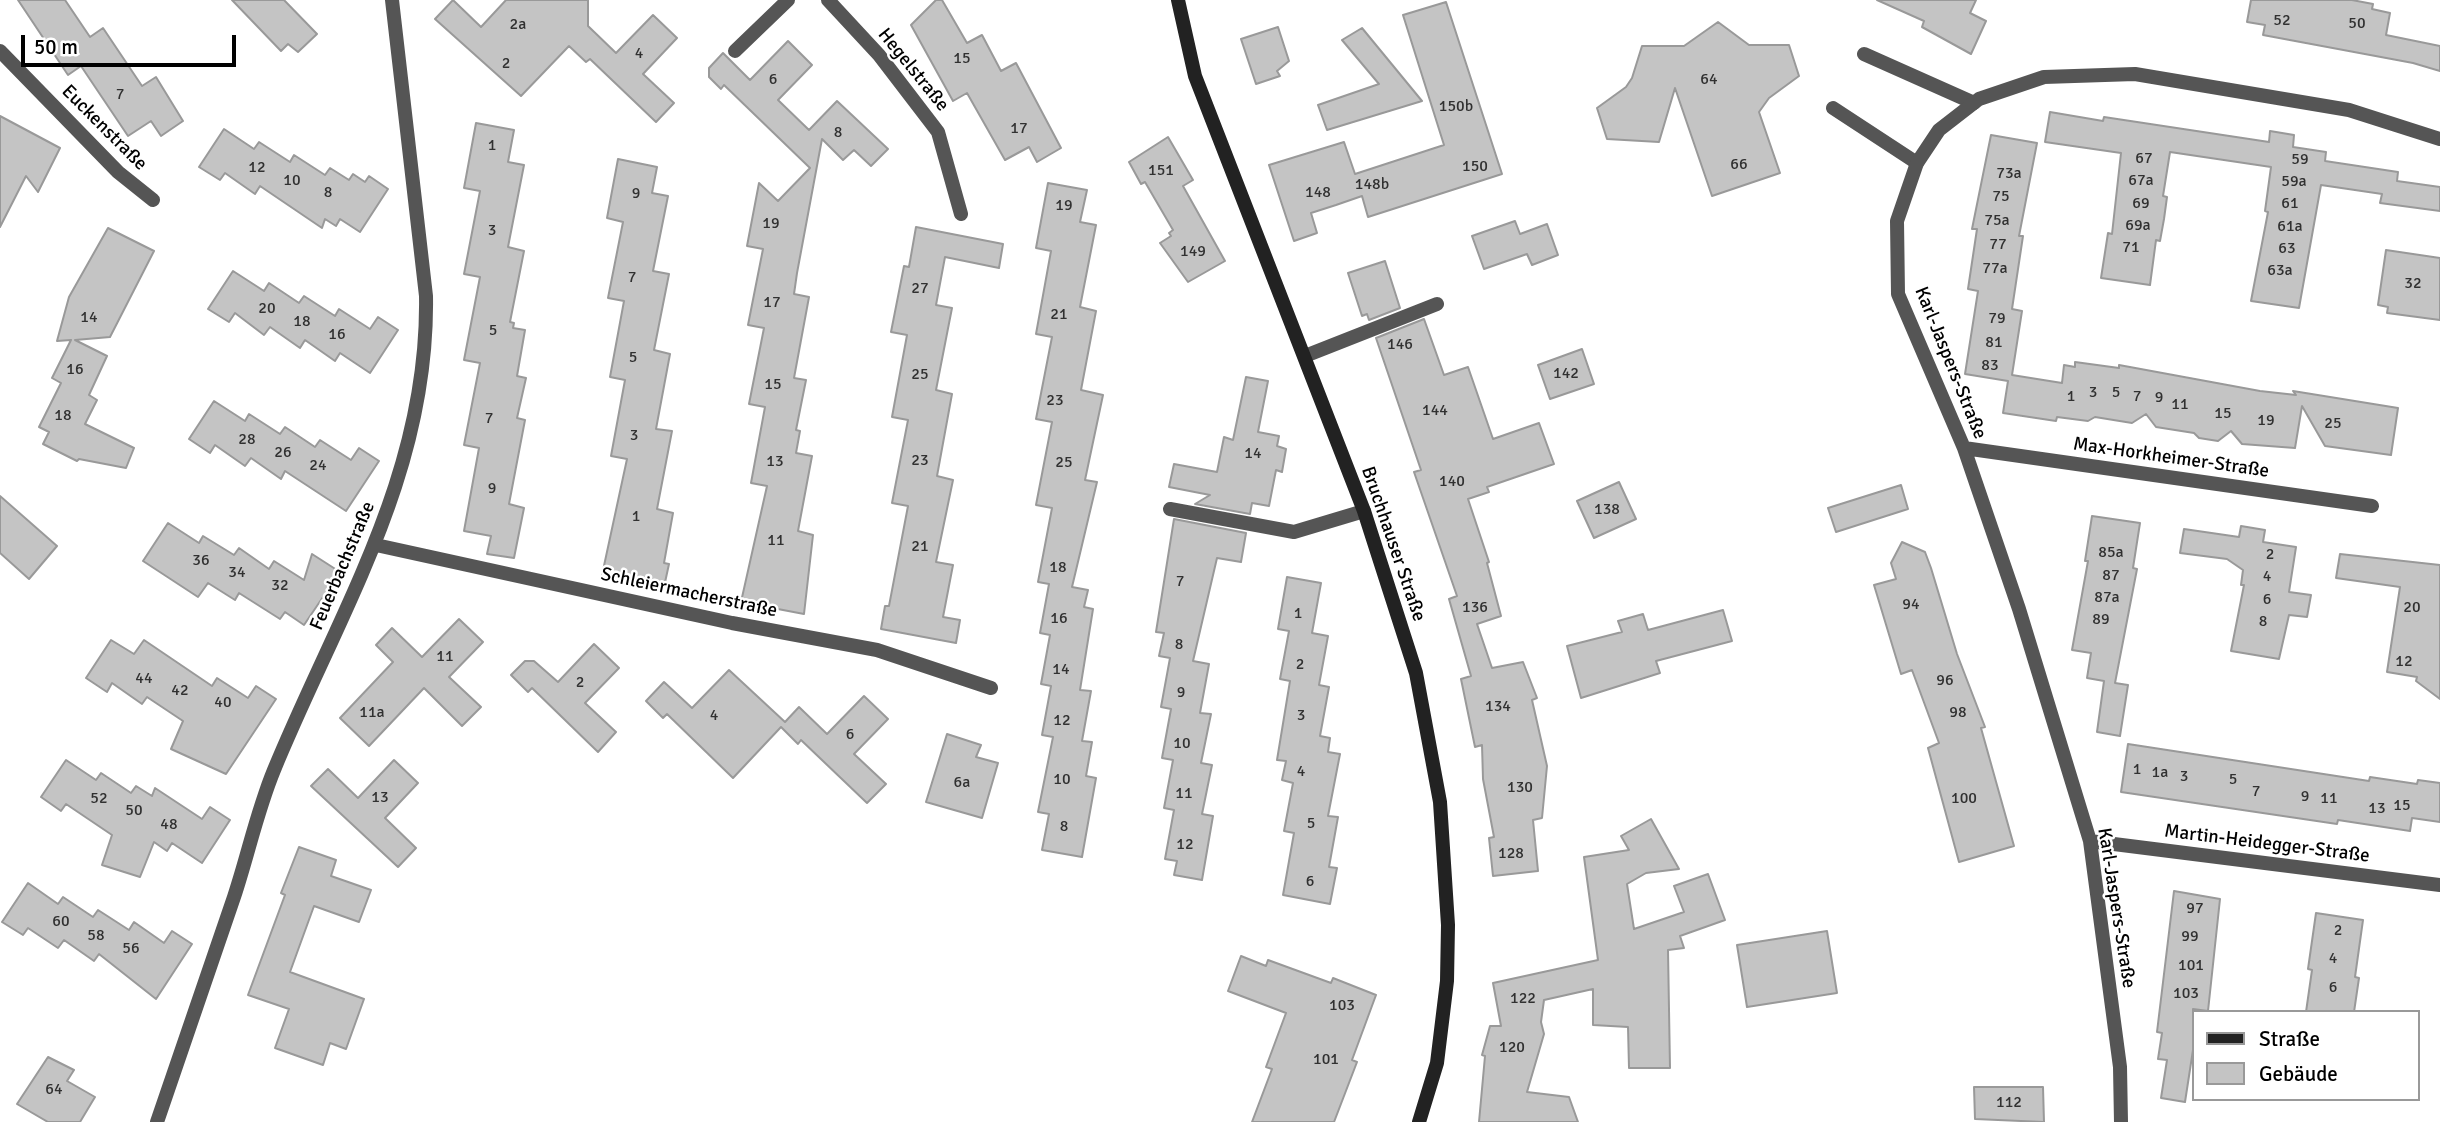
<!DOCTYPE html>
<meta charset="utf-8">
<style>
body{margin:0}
#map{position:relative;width:2440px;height:1122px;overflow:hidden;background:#fff;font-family:Signika,sans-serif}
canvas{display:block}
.legend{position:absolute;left:2192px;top:1010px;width:228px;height:91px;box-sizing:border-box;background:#fff;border:2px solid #999;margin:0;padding:9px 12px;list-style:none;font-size:21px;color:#000}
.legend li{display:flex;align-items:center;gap:14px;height:35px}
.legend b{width:35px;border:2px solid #999}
.scale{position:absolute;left:21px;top:35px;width:215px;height:32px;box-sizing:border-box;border:4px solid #000;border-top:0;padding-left:9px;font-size:21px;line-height:24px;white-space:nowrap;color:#000;-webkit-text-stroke:5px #fff;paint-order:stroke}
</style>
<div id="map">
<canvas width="2440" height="1122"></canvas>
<ul class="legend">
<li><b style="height:9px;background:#222"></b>Straße</li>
<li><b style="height:19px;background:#c4c4c4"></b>Gebäude</li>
</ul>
<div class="scale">50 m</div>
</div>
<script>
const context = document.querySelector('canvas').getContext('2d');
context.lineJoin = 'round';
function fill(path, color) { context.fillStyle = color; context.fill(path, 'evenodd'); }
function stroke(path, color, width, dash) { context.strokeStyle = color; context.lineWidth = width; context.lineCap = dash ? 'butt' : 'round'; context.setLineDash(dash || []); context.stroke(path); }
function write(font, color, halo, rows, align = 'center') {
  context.font = font + ' Signika,sans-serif'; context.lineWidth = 5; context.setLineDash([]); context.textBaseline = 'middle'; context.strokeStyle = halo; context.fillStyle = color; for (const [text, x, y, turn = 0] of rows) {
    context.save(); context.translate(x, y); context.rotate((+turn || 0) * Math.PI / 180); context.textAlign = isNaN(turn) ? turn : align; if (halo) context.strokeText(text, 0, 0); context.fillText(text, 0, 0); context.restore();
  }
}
const building = new Path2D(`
 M18 0H65L90 37 103 28 142 86 156 77 183 121 161 136 151 121 128 136 81 66 68 75Z
 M232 0H284L317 34 298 52 288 44 281 51Z
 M453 0 481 27 506 0H588V26L616 53 653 15 677 38 643 74 674 103 656 122 590 59 586 62 569 46 521 96 435 19Z
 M936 0H942L967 43 982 35 1001 71 1016 63 1061 148 1037 162 1029 147 1005 160 967 93 953 101 911 25Z
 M1877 0H1976L1970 13 1986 21 1971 54 1922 27 1924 21Z
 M2251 0H2352L2373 4 2372 9 2390 13 2386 35 2440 46V71L2413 63 2263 35 2265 25 2247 22Z
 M1446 2 1502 174 1368 217 1362 196 1336 205 1311 213 1317 233 1294 241 1269 165 1344 142 1355 174 1444 145 1403 15Z
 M1718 22 1749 45H1789L1799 76 1769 98 1759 112 1780 173 1712 196 1675 88 1659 142 1607 139 1597 108 1626 87 1632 78 1642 46H1684Z
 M1278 27 1289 61 1277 71 1280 76 1256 84 1241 39Z
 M1362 28 1422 101 1327 130 1318 105 1379 84 1342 40Z
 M788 41 812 65 778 100 809 130 837 101 888 149 871 166 854 150 843 160 822 139 797 273 794 294 809 297 794 378 806 380 796 430 800 431 796 453 812 456 798 531 813 535 804 614 741 602 767 486 751 483 765 407 749 404 764 328 748 325 763 249 747 246 759 183 778 201 810 168 724 85 721 89 709 77V68L723 53 750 80Z
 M2050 112 2103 121 2104 117 2269 142 2270 131 2294 135 2293 147 2326 152 2325 161 2398 172 2397 181 2440 187V211L2380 203 2382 194 2321 185 2299 308 2251 301 2268 212 2265 211 2271 167 2170 152 2163 196 2167 197 2164 219 2160 241 2156 240 2150 285 2101 278 2108 233 2112 234 2121 153 2045 142Z
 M0 116 60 148 38 192 26 176 0 227Z
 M476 123 514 130 508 162 524 165 508 247 524 251 510 322 514 323 513 328 525 330 517 376 526 378 517 418 525 420 509 504 524 508 514 558 487 554 491 536 464 531 479 448 464 445 480 363 464 360 480 277 464 274 480 191 464 188Z
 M224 129 254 149 259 142 290 162 294 155 325 175 330 168 349 180 353 174 365 182 369 176 388 189 360 232 340 219 336 226 325 219 322 228 260 186 255 194 225 173 220 180 199 167Z
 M1991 135 2037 143 2019 236H2023L2012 309 2022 311 2012 375 2062 383 2064 365 2075 367V362L2119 368V365L2260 391 2296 395 2293 391 2398 408 2391 455 2325 446 2302 406 2295 448 2242 444 2231 431 2218 441 2199 438 2194 433 2156 427 2146 414 2132 423 2095 417 2088 421 2057 417 2056 421 2003 413 2008 381 1965 374 1978 291 1968 289 1977 229H1972Z
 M1168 137 1193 180 1183 186 1225 261 1188 282 1160 243 1171 236 1169 233 1173 230 1145 182 1141 184 1129 162Z
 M618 159 657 167 652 193 668 196 653 271 669 274 654 350 670 354 656 429 672 431 657 509 673 513 664 563 669 564 664 587 602 575 627 459 611 456 625 380 610 377 624 301 608 298 623 222 607 218Z
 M1048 183 1087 190 1080 222 1096 225 1080 307 1096 311 1081 390 1103 395 1085 480 1097 482 1072 587 1088 590 1084 607 1093 609 1080 690 1091 691 1082 741 1092 742 1086 776 1096 778 1082 857 1042 850 1049 814 1038 812 1053 737 1042 735 1051 686 1041 684 1050 635 1040 633 1049 584 1038 582 1052 508 1036 505 1052 422 1036 419 1052 337 1036 334 1051 251 1036 248Z
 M1515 221 1520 234 1547 224 1558 255 1532 265 1527 254 1484 269 1472 236Z
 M916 227 1003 244 999 268 945 257 936 305 952 308 936 390 952 394 937 476 953 480 936 562 953 565 943 617 960 620 956 643 881 629 885 606H889L908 506 892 503 908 420 892 417 907 335 891 332 904 266 909 267Z
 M108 228 154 251 110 337 75 340 107 356 89 395 97 400 85 424 134 448 126 468 79 459 77 461 43 444 49 432 39 427 61 383 52 378 71 340 57 341 69 297Z
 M2386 250 2440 258V320L2387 313 2388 307 2378 305Z
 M1385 261 1400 308 1369 320 1367 314 1362 316 1348 273Z
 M233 271 264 291 269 283 299 303 304 296 335 316 339 309 370 329 378 317 398 330 370 373 340 353 335 361 305 340 300 348 270 327 264 335 235 313 229 322 208 309Z
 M1424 319 1444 375 1468 367 1493 439 1539 423 1554 464 1487 487 1489 492 1468 499 1489 562 1487 563 1501 616 1477 624 1492 668 1523 662 1537 698 1532 700 1547 766 1542 818 1533 820 1538 871 1493 876 1489 838 1494 837 1483 779 1482 745 1475 747 1461 679 1471 676 1449 599 1457 596 1414 472 1421 470 1376 338Z
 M1582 349 1594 384 1550 399 1538 365Z
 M1246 377 1268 381 1258 432 1279 436 1277 446 1286 449 1282 472 1276 470 1269 506 1252 503 1250 514 1195 504 1210 495 1169 487 1174 464 1217 472 1224 437 1233 440Z
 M214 401 245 421 249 414 280 434 285 427 315 447 320 440 351 460 359 448 379 461 346 511 285 471 281 479 251 458 245 466 215 445 210 453 189 439Z
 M1619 482 1636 519 1594 538 1577 501Z
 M1901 485 1908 509 1836 532 1828 508Z
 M0 496 57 546 29 579 0 553Z
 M2092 516 2140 523 2133 568 2137 569 2115 683 2128 685 2120 736 2097 732 2104 681 2087 678 2091 653 2072 650 2088 561H2085Z
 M1174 519 1246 533 1241 562 1217 558 1193 661 1209 664 1200 713 1211 714 1201 763 1212 765 1202 814 1213 816 1202 880 1174 875 1177 861 1165 859 1174 810 1164 808 1173 760 1162 758 1171 709 1161 707 1170 658 1159 656 1164 633 1156 632Z
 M168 523 199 543 203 536 234 555 239 548 269 569 274 561 304 580 312 554 340 572 304 625 285 612 280 619 239 593 235 600 208 583 198 597 143 561Z
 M2241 526 2265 530 2263 542 2296 547 2289 592 2311 595 2307 617 2289 615 2279 659 2231 651 2244 585H2241L2243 570 2227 559 2180 553 2184 529 2239 537Z
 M1902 542 1925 552 1931 568 1957 654 1985 727 1981 728 2014 846 1959 862 1928 748 1939 743 1912 670 1901 674 1874 585 1896 579 1891 563Z
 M2340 554 2440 565V699L2416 681 2417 677 2387 672 2400 587 2336 578Z
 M1287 577 1321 583 1312 633 1328 636 1319 685 1329 687 1320 736 1330 738 1328 752 1340 754 1328 816 1338 817 1329 867 1337 868 1330 904 1283 895 1294 833 1284 831 1293 783 1282 780 1286 761 1277 760 1290 681 1280 679 1289 631 1278 629Z
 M1723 610 1732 641 1656 661 1660 673 1581 698 1567 646 1622 632 1618 621 1643 614 1648 630Z
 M459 619 483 642 449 677 481 707 462 726 424 688 369 746 340 718 393 662 376 645 392 628 422 657Z
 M111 640 134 654 144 640 212 686 217 678 248 698 256 686 276 699 226 774 171 749 183 721 147 697 142 704 112 683 107 692 86 678Z
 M594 644 619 668 585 703 616 732 598 752 532 688 528 692 511 675 525 661H534L558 682Z
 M729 670 785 722 799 707 827 734 864 696 888 719 854 754 886 784 867 803 801 740 798 744 781 727 733 778 667 714 663 718 646 701 664 682 692 708Z
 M947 734 981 745 976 757 998 763 982 818 926 802Z
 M2128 744 2369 781 2370 777 2417 784 2418 780 2440 783V822L2412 818 2410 831 2338 820 2337 824 2121 792Z
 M66 760 96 780 101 773 131 793 136 786 152 796 155 788 202 819 210 807 230 820 202 863 172 843 167 851 154 842 140 877 102 865 112 835 66 804 61 811 41 797Z
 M394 760 418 783 385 818 416 848 398 867 311 786 328 769 358 798Z
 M1651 819 1679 869 1646 873 1627 884 1634 929 1684 912 1674 886 1708 874 1725 920 1680 936 1684 948 1668 950 1670 1068H1629L1628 1027 1593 1025V989L1544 1000 1541 1022 1544 1034 1527 1092 1569 1097 1578 1122H1479L1485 1056 1482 1055 1490 1026H1501L1493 983 1598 960 1584 857 1629 850 1621 836Z
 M299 847 336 860 331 876 371 890 359 922 314 906 290 972 364 999 346 1049 330 1043 323 1065 275 1048 289 1009 248 995 285 895 281 893Z
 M28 883 58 904 63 897 93 917 98 910 129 930 134 922 164 943 172 931 192 944 156 999 99 954 94 961 64 940 58 948 28 928 23 935 2 922Z
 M2174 891 2220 899 2208 1011 2193 1009V1050L2185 1102 2161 1098 2167 1060 2158 1059 2162 1033 2157 1032Z
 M2316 913 2363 920 2355 977 2359 978 2354 1012H2306L2312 970 2308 969Z
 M1827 931 1837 993 1747 1007 1737 945Z
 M1241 956 1266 966 1268 960 1331 983 1333 978 1376 995 1352 1060 1357 1062 1334 1122H1252L1272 1069 1266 1067 1286 1013 1228 991Z
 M48 1057 74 1070 67 1081 95 1097 80 1122H48L17 1104Z
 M1974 1087H2043L2044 1122 1975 1119Z`);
fill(building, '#c4c4c4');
stroke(building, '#999', 2);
stroke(new Path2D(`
 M735 51 788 0
 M1864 54 1974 103
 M1833 108 1917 163
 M1305 356 1437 304`), '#555', 14);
stroke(new Path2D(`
 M828 0 879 55 938 132 961 214
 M0 51 118 172 153 200
 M1964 448 2372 506
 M1170 509 1294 532 1364 511
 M376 545 732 623 877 650 991 688
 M2090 841 2440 885
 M157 1122C182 1047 209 972 234 897 248 855 257 811 274 770 339 612 429 474 426 296L392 0
 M2121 1122 2120 1067 2090 841 2019 609 1964 448 1898 294 1897 221 1917 163 1939 130 1979 99 2044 77 2135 74 2349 110 2440 139`), '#555', 14);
stroke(new Path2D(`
 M1178 0 1195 76 1364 511 1416 673 1440 802 1448 925 1447 981 1437 1063 1419 1122`), '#222', 14);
write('16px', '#313131', null, [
 ["52",2282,21],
 ["50",2357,24],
 ["2a",518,25],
 ["4",639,54],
 ["15",962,59],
 ["2",506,64],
 ["6",773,80],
 ["64",1709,80],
 ["7",120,95],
 ["150b",1456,107],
 ["17",1019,129],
 ["8",838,133],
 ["1",492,146],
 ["67",2144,159],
 ["59",2300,160],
 ["66",1739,165],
 ["150",1475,167],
 ["12",257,168],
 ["151",1161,171],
 ["73a",2009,174],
 ["10",292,181],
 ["67a",2141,181],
 ["59a",2294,182],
 ["148b",1372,185],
 ["8",328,193],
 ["148",1318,193],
 ["9",636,194],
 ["75",2001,197],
 ["69",2141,204],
 ["61",2290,204],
 ["19",1064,206],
 ["75a",1997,221],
 ["19",771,224],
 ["69a",2138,226],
 ["61a",2290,227],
 ["3",492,231],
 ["77",1998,245],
 ["71",2131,248],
 ["63",2287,249],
 ["149",1193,252],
 ["77a",1995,269],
 ["63a",2280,271],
 ["7",632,278],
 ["32",2413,284],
 ["27",920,289],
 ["17",772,303],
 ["20",267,309],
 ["21",1059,315],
 ["14",89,318],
 ["79",1997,319],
 ["18",302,322],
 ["5",493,331],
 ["16",337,335],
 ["81",1994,343],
 ["146",1400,345],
 ["5",633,358],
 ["83",1990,366],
 ["16",75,370],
 ["142",1566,374],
 ["25",920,375],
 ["15",773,385],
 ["3",2093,393],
 ["5",2116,393],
 ["1",2071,397],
 ["7",2137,397],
 ["9",2159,398],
 ["23",1055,401],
 ["11",2180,405],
 ["144",1435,411],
 ["15",2223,414],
 ["18",63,416],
 ["7",489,419],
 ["19",2266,421],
 ["25",2333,424],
 ["3",634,436],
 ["28",247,440],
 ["26",283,453],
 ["14",1253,454],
 ["23",920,461],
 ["13",775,462],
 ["25",1064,463],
 ["24",318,466],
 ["140",1452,482],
 ["9",492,489],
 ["138",1607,510],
 ["1",636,517],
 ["11",776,541],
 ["21",920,547],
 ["85a",2111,553],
 ["2",2270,555],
 ["36",201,561],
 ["18",1058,568],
 ["34",237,573],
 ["87",2111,576],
 ["4",2267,577],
 ["7",1180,582],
 ["32",280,586],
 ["87a",2107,598],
 ["6",2267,600],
 ["94",1911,605],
 ["136",1475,608],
 ["20",2412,608],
 ["1",1298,614],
 ["16",1059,619],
 ["89",2101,620],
 ["8",2263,622],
 ["8",1179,645],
 ["11",445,657],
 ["12",2404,662],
 ["2",1300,665],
 ["14",1061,670],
 ["44",144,679],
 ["96",1945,681],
 ["2",580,683],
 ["42",180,691],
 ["9",1181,693],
 ["40",223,703],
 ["134",1498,707],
 ["11a",372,713],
 ["98",1958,713],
 ["4",714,716],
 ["3",1301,716],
 ["12",1062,721],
 ["6",850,735],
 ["10",1182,744],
 ["1",2137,770],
 ["4",1301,772],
 ["1a",2160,773],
 ["3",2184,777],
 ["10",1062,780],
 ["5",2233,780],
 ["6a",962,783],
 ["130",1520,788],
 ["7",2256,792],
 ["11",1184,794],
 ["9",2305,797],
 ["13",380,798],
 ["52",99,799],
 ["100",1964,799],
 ["11",2329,799],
 ["15",2402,806],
 ["13",2377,809],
 ["50",134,811],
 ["5",1311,824],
 ["48",169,825],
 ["8",1064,827],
 ["12",1185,845],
 ["128",1511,854],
 ["6",1310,882],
 ["97",2195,909],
 ["60",61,922],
 ["2",2338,931],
 ["58",96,936],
 ["99",2190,937],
 ["56",131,949],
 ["4",2333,959],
 ["101",2191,966],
 ["6",2333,988],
 ["103",2186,994],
 ["122",1523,999],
 ["103",1342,1006],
 ["120",1512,1048],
 ["101",1326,1060],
 ["64",54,1090],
 ["112",2009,1103]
]);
write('19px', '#000', '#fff', [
 ["Hegelstraße",913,70,51],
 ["Euckenstraße",104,128,45],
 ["Karl-Jaspers-Straße",1950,363,68],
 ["Max-Horkheimer-Straße",2171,458,8],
 ["Bruchhauser Straße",1393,544,71],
 ["Feuerbachstraße",343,566,-67],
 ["Schleiermacherstraße",689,593,12],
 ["Martin-Heidegger-Straße",2267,844,7],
 ["Karl-Jaspers-Straße",2116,908,81]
]);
</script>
